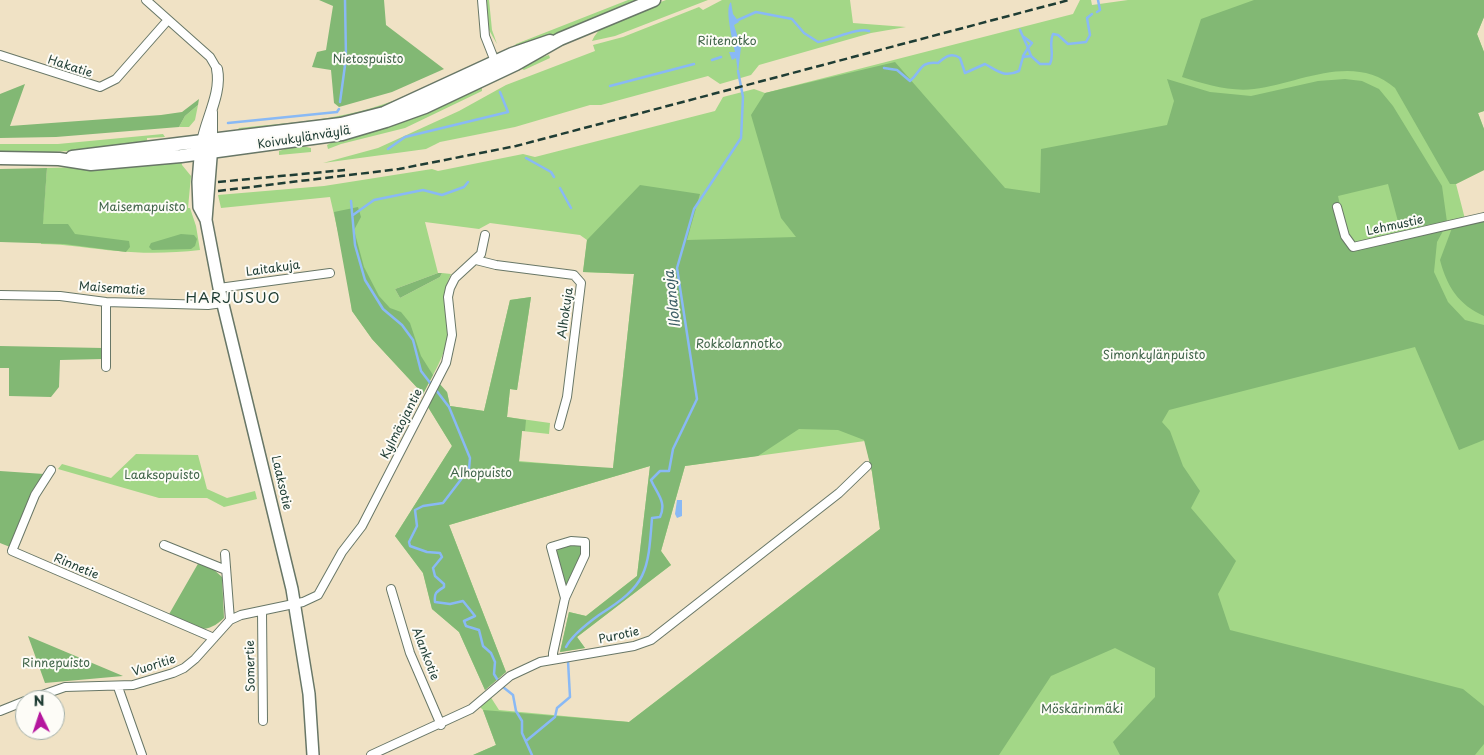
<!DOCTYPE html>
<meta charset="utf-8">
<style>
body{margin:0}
#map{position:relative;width:1484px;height:755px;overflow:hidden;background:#f0e2c5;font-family:"Playpen Sans",sans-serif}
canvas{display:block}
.north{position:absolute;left:15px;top:690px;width:50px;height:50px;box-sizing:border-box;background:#fdfcf7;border:1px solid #a4b0a9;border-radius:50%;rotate:356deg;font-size:14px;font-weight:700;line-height:20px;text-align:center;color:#1f3d34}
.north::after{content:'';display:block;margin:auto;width:18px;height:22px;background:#b5179e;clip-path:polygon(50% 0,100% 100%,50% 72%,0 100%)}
</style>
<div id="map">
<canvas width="1484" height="755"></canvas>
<div class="north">N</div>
</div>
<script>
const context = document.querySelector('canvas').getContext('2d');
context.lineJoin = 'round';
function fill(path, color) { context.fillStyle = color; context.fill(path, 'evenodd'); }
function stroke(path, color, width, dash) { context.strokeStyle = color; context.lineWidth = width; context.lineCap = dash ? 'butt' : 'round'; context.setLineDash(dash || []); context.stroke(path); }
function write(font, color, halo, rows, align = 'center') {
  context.font = font + ' "Playpen Sans",sans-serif'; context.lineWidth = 4; context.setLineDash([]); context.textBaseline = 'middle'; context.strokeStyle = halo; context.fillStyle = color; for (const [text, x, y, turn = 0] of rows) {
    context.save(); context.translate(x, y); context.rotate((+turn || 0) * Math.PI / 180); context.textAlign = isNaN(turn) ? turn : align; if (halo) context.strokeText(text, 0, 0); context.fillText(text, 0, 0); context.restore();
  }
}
fill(new Path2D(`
 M486 0H489L492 30 497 44 489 30Z
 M628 0H641L517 49 512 48 516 44Z
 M666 0H708L615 36 592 41C603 16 642 9 666 0Z
 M722 0H850L853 23 906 27 871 33 759 65 751 75 720 84 708 76 601 105H590L515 127 440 142 426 149 323 163 378 148 459 111 506 85 595 51 593 45 623 37 699 7 703 10Z
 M1080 0H1091L1092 5 1128 0H1484V17L1477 34 1484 52V111L1478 113 1484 129V170L1456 184 1465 219 1484 220V755H473L496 745 483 710 479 706 490 696 499 710 629 722 880 529 872 472 865 441 685 466 661 551 671 565 577 637 585 648 560 652 569 612 586 616 637 576 650 466 449 525 506 672 485 690 459 632 432 609 423 573 395 536 452 446 428 407 447 392 450 406 484 411 510 300 531 297 517 390 510 389 507 417 550 423 549 434 522 431 519 461 613 469 634 274 583 272 587 240 580 235 490 223 479 229 425 222 438 273 395 289 400 298 440 277 442 273 451 274C437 304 449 305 448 333 446 355 433 374 423 394L372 339 352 311 346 267 330 197 221 208 218 195 324 186 432 169 438 171 523 154 535 157 715 111 723 97 754 89 765 93 1073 14Z
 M549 55 550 58 524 70 520 68 525 63Z
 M482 84V91L405 128 341 144 328 149 327 145 342 137Z
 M416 91C364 126 297 125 236 131L239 128C304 121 355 120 416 91Z
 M198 105 195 120 189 127H179L185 116Z
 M163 134 165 137 147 138V141C98 151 50 153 0 153V144H58Z
 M298 145 311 148V152L279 155V151Z
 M181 159 182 165 191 176 188 208H190L196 226 200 250C173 253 145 254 118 251 92 249 67 244 41 244L47 168 117 166Z
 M136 454 198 455 207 489 227 498 255 491 257 499 224 507 207 498H159L58 469 62 464 111 478Z`), '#a3d787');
fill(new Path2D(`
 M319 0H384L386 25 444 69 392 92 339 107 334 103 331 70 312 67 317 52 326 50 333 6Z
 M1254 0H1484V17L1477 34 1484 52V111L1478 113 1484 129V170L1456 184H1450L1395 88C1354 52 1300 83 1254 89 1230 92 1204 84 1182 77L1201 19Z
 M895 62 1005 188 1040 193 1041 149 1167 125 1174 101 1167 79 1210 92 1251 96 1318 81 1345 79 1362 81 1379 89 1393 106 1442 186 1447 222 1400 229 1388 184 1338 196 1347 237 1353 240 1356 250 1443 231 1437 242 1434 272 1448 302 1465 320 1484 325V440L1459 450 1415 347 1169 410 1162 422 1170 431 1183 466 1200 491 1191 508 1236 561 1218 594 1230 630 1463 689 1484 706V744L1475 755H1120L1113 742 1155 697V668L1115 648 1051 676 999 755H473L496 745 483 710 629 722 880 529 872 472 864 440 838 430 799 429 758 456 685 466 661 551 671 565 577 637 585 648 560 652 569 612 586 616 637 576 650 466 449 525 506 672 485 690 459 632 432 609 423 573 395 536 452 446 428 407 439 383 447 392 450 406 484 411 510 300 531 297 517 390 510 389 507 417 526 420 525 431H522L519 462 613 468 634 274 583 272 587 240 640 185 700 194 687 240 796 237 781 218 751 115 765 93Z
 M25 84 10 126 161 115 182 112 199 99 198 105 185 116 179 127 56 137 0 138V94Z
 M47 168 43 224H68L75 234 129 241 130 247 126 252 64 244 0 242V169Z
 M358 207 361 217 354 230 364 267 379 296 390 308 401 312 410 323 421 356 433 375 423 394 372 339 352 311 334 212Z
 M1484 220V316C1459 305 1447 287 1440 260L1452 228Z
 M181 234 194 235 197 239 195 246 191 249 152 250 149 247 151 243Z
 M438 273H442L440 277 400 298 395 289Z
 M0 346 103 348V359L60 360 59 387 51 397 9 396V368H0Z
 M0 471 44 474 32 491 10 547 0 543Z
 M577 544 581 547 582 553 567 585H564L555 555 558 549Z
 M199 562 212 568 222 577 224 618C203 638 192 626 168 616Z
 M28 636 123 676 45 683Z`), '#82b874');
fill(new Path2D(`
 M731 2 733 14 739 22 734 25 741 47 738 73 736 58 732 60 729 52H735C733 42 724 8 731 2Z
 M677 500H682V516L677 518 675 514Z`), '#89b9f5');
stroke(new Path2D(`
 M1097 12 1100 10 1098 0
 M738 20 756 12 792 19 804 33 818 42C833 40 858 27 869 31
 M1020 30 1028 48 1023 56
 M1024 37 1032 43 1028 48 1031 56
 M712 60 721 57
 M884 68 897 70 910 81C922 71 919 61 938 63 945 57 951 52 960 58L965 73 985 64C998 71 1004 78 1019 71L1023 57 1031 56 1040 64H1050C1055 54 1048 44 1053 34L1058 35 1068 44 1086 42 1090 35 1087 18 1092 14
 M610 86 694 64
 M340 102 346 58 345 0
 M228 123 337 112 339 109
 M388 149 405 137 508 112 500 92
 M526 158 551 172 554 177
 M560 188 571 208
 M351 201 355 245 365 280 383 309 402 325 413 340 421 371 431 384
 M353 215 374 200 423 190 442 195 464 187 468 182
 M436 390 449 407 470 458 469 469 443 503 423 506 415 510 417 526 409 542 410 546 427 552 440 553 442 557 433 568 435 576 444 584V587C436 592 434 593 435 602L450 604 463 601 475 616 464 621 466 626 479 630 483 646 491 653 495 662 494 674 497 679
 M566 647C572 635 588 623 599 615 647 585 648 573 652 518L660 517C667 502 657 494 651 480L660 471H669L673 449 697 399 677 268 694 209 741 138 743 97 738 71
 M503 687 513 695 516 711 522 721V733L532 755
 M526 741 555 717 557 708 570 697 568 661`), '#89b9f5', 2.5);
const minor = new Path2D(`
 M146 0 210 57 217 69
 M482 0 485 36 496 64
 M0 55 100 87 116 79 167 21
 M1337 207 1345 236 1353 247 1484 217
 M476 260 496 265 574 275 581 283 567 397 559 426
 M219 288 330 273
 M0 295 60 296 106 302 208 305 223 303
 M106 367V302
 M51 470 35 495 12 551 214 638
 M164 545 226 570
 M225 554 230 620
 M391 589 410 653 441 725
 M262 611 263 721
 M553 659V653L565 598 585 555V542L571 541 551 547 565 598
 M118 687 142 755
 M28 700 65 687 133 685 173 673 184 668 195 659 230 620 241 615 303 602 318 595 342 552 362 526 446 363 452 335 448 297 450 288 455 278 481 254 485 235
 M0 711 25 701
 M371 755 471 709 510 676 540 662 634 646 651 640 839 493 867 466`);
const tertiary = new Path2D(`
 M212 112V141
 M202 142C206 119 222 93 217 69`);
const secondary = new Path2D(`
 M201 145 198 182 199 207 206 220 219 288 292 589 309 694 313 755
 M206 220 212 145`);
const primary = new Path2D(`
 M72 157 341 124 384 113 512 54 550 41
 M0 158 59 159 91 164 181 156 342 134 386 121 425 107 516 64 560 39 654 0`);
stroke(minor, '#687767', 10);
stroke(tertiary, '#687767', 12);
stroke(secondary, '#687767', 14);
stroke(primary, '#687767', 15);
stroke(minor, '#fff', 8);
stroke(tertiary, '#fff', 10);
stroke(secondary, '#fff', 11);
stroke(primary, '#fff', 12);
stroke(new Path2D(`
 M218 182 345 170
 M218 191 399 169 516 146 1069 0`), '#1f3d34', 2.5, [8, 4]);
write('12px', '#406449', '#fdfcf7', [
 ["Riitenotko",727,42],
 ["Nietospuisto",368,60],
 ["Maisemapuisto",142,208],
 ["Rokkolannotko",739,345],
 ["Simonkylänpuisto",1154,356],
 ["Alhopuisto",481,474],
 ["Laaksopuisto",162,476],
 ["Rinnepuisto",56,664],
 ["Möskärinmäki",1082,710]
]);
write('12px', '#1f3d34', '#fdfcf7', [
 ["Hakatie",70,67,18],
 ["Koivukylänväylä",304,138,-9],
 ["Lehmustie",1395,226,-12],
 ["Laitakuja",273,269,-8],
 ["Maisematie",112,289,4],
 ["Alhokuja",566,313,-82],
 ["Kylmäojantie",402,424,-63],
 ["Laaksotie",281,483,77],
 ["Rinnetie",76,567,23],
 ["Purotie",619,636,-12],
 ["Alankotie",425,654,69],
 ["Vuoritie",154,666,-18],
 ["Somertie",251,666,-91]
]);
write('italic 14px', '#3a5c64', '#fdfcf7', [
 ["Ilolanoja",673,299,-97]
]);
context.letterSpacing = '1px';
write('15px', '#1f3d34', '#fdfcf7', [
 ["HARJUSUO",233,299]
]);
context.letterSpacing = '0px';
</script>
